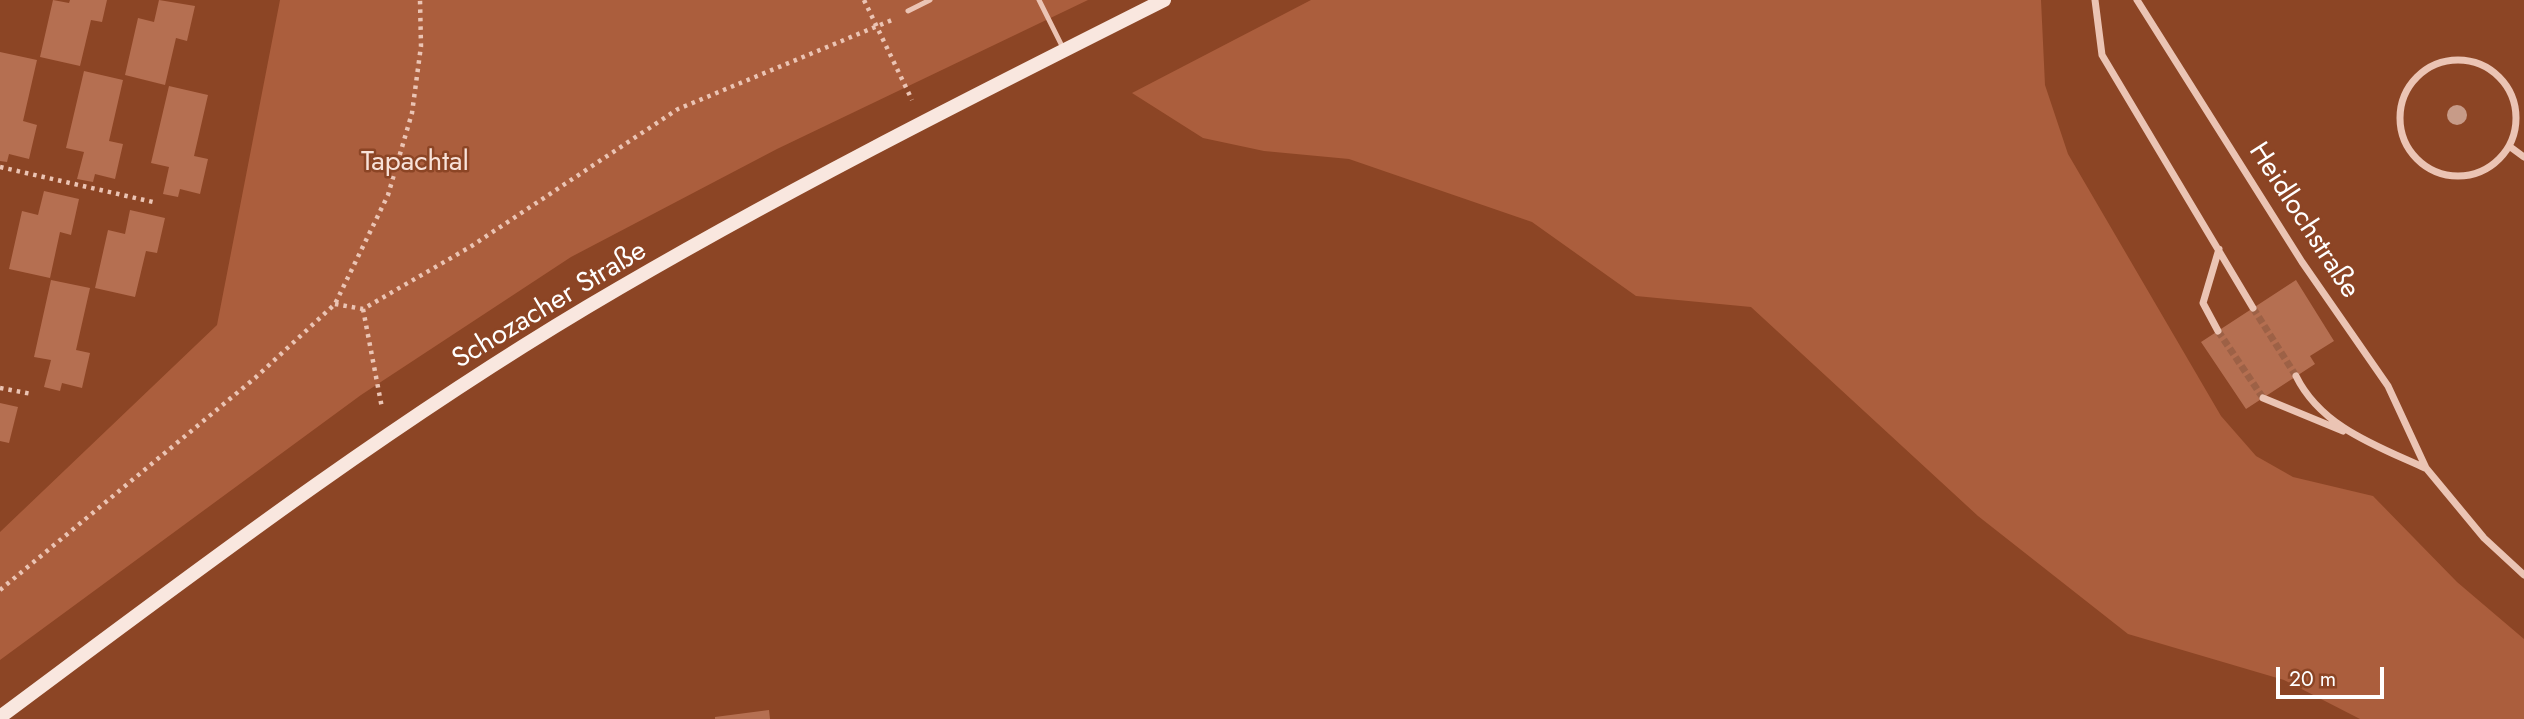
<!DOCTYPE html>
<meta charset="utf-8">
<style>
body{margin:0}
#map{position:relative;width:2524px;height:719px;overflow:hidden;background:#8c4525;font-family:Jost,sans-serif}
canvas{display:block}
.scale{position:absolute;left:2276px;top:667px;width:108px;height:32px;box-sizing:border-box;border:4px solid #fff;border-top:0;padding-left:9px;font-size:21px;line-height:24px;white-space:nowrap;color:#fff;-webkit-text-stroke:5px #8c4525;paint-order:stroke}
</style>
<div id="map">
<canvas width="2524" height="719"></canvas>
<div class="scale">20 m</div>
</div>
<script>
const context = document.querySelector('canvas').getContext('2d');
context.lineJoin = 'round';
function fill(path, color) { context.fillStyle = color; context.fill(path, 'evenodd'); }
function stroke(path, color, width, dash) { context.strokeStyle = color; context.lineWidth = width; context.lineCap = dash ? 'butt' : 'round'; context.setLineDash(dash || []); context.stroke(path); }
function write(font, color, halo, rows, align = 'center') {
  context.font = font + ' Jost,sans-serif'; context.lineWidth = 5; context.setLineDash([]); context.textBaseline = 'middle'; context.strokeStyle = halo; context.fillStyle = color; for (const [text, x, y, turn = 0] of rows) {
    context.save(); context.translate(x, y); context.rotate((+turn || 0) * Math.PI / 180); context.textAlign = isNaN(turn) ? turn : align; if (halo) context.strokeText(text, 0, 0); context.fillText(text, 0, 0); context.restore();
  }
}
fill(new Path2D(`
 M280 0H1088L777 149 571 257 361 395 0 660V532L217 325Z
 M1311 0H2041L2045 85 2068 154 2221 416 2256 456 2293 477 2373 496 2457 582 2524 639V719H2360L2284 680 2128 634 1978 516 1751 307 1636 296 1532 222 1349 159 1264 151 1203 138 1132 93Z`), '#ab5e3d');
fill(new Path2D(`
 M53 0 69 3 70 0H107L102 22 91 20 80 66 40 57Z
 M159 0 195 6 187 41 176 38 165 85 125 75 138 18 154 22Z
 M0 52 37 60 23 121 37 125 29 159 9 154 7 162 0 161Z
 M84 71 123 80 109 141 123 144 115 179 95 174 93 182 77 179 84 152 66 148Z
 M169 86 208 95 194 156 208 159 200 194 180 189 178 197 163 194 169 167 151 163Z
 M44 191 79 199 71 235 60 232 50 278 9 269 22 211 38 215Z
 M130 210 165 218 157 253 146 251 135 297 95 288 108 230 125 234Z
 M51 280 90 288 76 350 90 353 82 388 62 383 60 391 44 387 51 360 34 357Z
 M2296 280 2334 341 2310 356 2315 364 2246 409 2201 342Z
 M0 403 18 407 9 443 0 441Z
 M769 710 770 719H715V717Z`), '#b56f51');
stroke(new Path2D(`
 M2253 308 2296 376
 M2218 331 2263 398`), '#9d6146', 7, [7, 3.5]);
stroke(new Path2D(`
 M864 0 912 100
 M0 167 153 202
 M335 304 363 309 470 247 678 109 892 20
 M363 309 382 408
 M0 388 32 394
 M0 590 255 378 335 304 388 195 412 113 421 46 420 0`), '#ebc4b4', 4.5, [3.5, 5]);
stroke(new Path2D(`
 M1039 0 1064 50
 M908 11 930 0`), '#ebc4b4', 5);
stroke(new Path2D(`
 M2095 0 2102 55 2253 308
 M2137 0 2302 262 2388 386 2426 468 2484 538 2524 575
 M2400 118a58 58 0 1 1 116 0a58 58 0 1 1-116 0Z
 M2509 146 2524 157
 M2218 331 2203 303 2219 249
 M2296 376C2321 427 2377 446 2425 468
 M2263 398 2343 431`), '#ebc4b4', 7);
stroke(new Path2D(`
 M0 717C191 575 381 430 587 307 774 196 969 98 1164 0`), '#f9e7df', 14);
context.fillStyle = '#c79b88';
for (const [x, y] of [
 [2457,115]
]) { context.beginPath(); context.arc(x, y, 10, 0, 2 * Math.PI); context.fill(); }
write('28px', '#f8e2d9', '#8c4525', [
 ["Tapachtal",415,163]
]);
write('28px', '#fff', '#8c4525', [
 ["Heidlochstraße",2303,221,57],
 ["Schozacher Straße",550,306,-31]
]);
</script>
